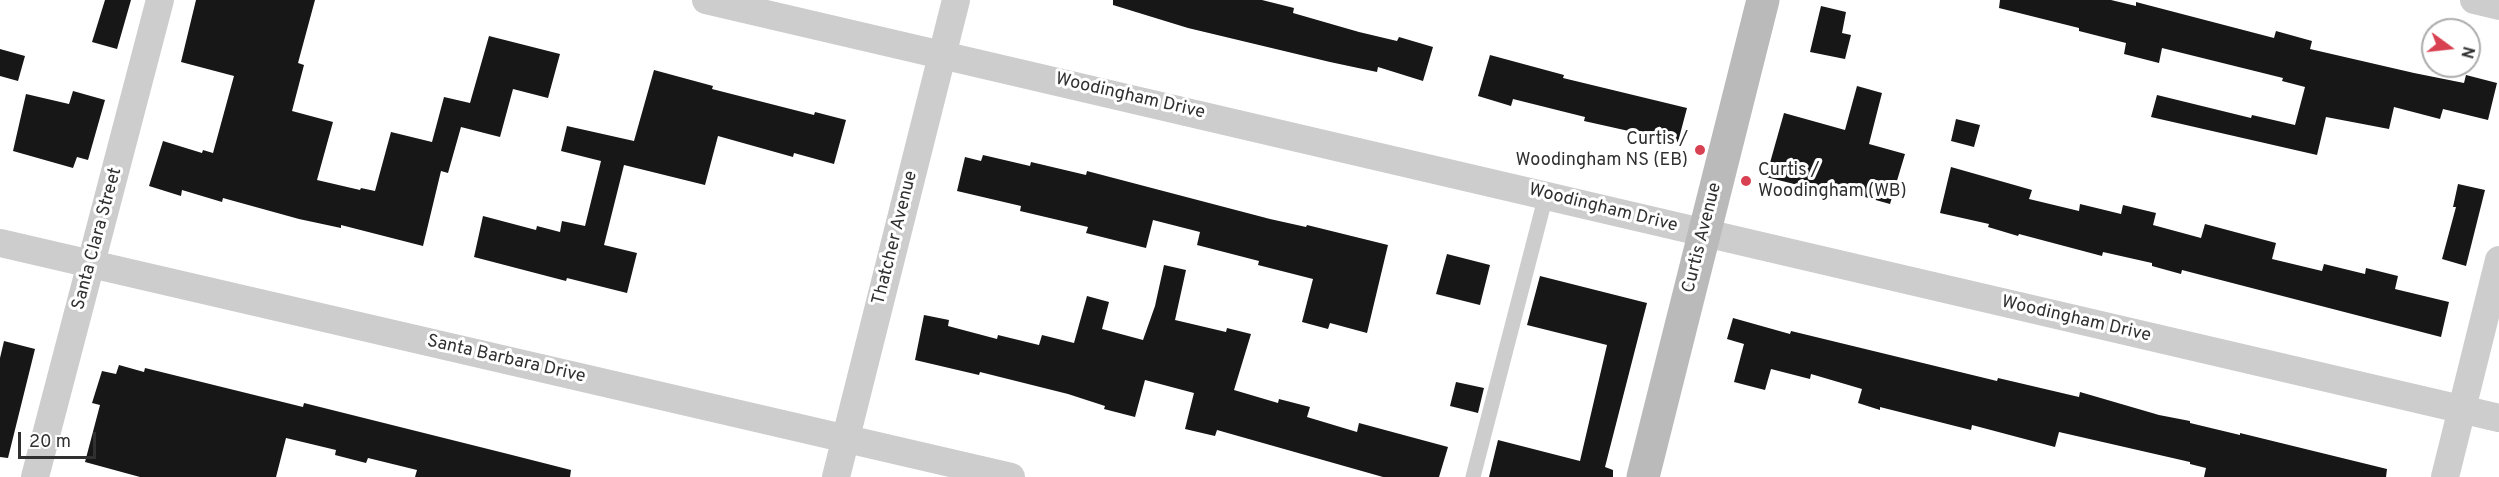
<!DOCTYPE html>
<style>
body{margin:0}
#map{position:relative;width:2499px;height:477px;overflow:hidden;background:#fff;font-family:Overpass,sans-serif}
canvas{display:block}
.north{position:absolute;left:2421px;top:18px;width:60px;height:60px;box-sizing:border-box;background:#fff;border:2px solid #acacac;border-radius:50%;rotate:105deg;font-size:16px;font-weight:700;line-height:24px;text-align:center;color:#303030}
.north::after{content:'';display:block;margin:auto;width:21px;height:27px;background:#d84151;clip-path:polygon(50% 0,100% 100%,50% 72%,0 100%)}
.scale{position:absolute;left:18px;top:432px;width:78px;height:27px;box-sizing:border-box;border:3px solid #303030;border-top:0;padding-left:8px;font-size:18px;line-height:21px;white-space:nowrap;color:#303030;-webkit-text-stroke:4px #fff;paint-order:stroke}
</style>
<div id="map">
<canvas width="2499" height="477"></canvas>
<div class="north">N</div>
<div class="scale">20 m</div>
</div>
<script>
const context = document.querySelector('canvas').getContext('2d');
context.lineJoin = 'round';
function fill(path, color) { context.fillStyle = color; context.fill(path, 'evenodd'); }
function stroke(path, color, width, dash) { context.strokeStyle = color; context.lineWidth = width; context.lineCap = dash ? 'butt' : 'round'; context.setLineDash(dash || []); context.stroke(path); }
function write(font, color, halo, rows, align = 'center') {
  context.font = font + ' Overpass,sans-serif'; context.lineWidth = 6; context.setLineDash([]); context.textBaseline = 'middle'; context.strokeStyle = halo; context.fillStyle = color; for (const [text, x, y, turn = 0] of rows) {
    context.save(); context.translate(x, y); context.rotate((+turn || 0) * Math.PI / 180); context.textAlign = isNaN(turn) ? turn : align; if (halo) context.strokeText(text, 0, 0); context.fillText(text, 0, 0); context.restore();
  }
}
fill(new Path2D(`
 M105 0H131L117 49 92 42Z
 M196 0H315L298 63 304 65 292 111 333 122 317 180 360 190 361 188 375 191 391 132 432 142 444 97 470 103 489 36 560 54 548 98 513 89 500 137 461 127 448 173 441 171 423 246 341 225V228L299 219 223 198 222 202 182 190 181 196 149 186 163 141 202 153 203 150 213 153 234 76 181 62Z
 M1113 0H1262L1294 8 1293 13 1359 32 1397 41 1399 37 1433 47 1423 81 1378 67 1377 72 1330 62 1188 28 1113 5Z
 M2000 0H2111L2136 6V2L2274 38 2276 31 2312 41 2310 49 2414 73 2464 83 2466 75 2497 83 2488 120 2443 109 2440 119 2394 107 2389 129 2326 117 2317 155 2151 117 2157 95 2251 118 2252 115 2295 125 2305 87 2282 81 2283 78 2162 48 2159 63 2124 54 2126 43 2079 31V28L1999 8Z
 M1821 6 1846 12 1842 33 1851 35 1845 59 1810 52Z
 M0 49 25 56 18 81 0 76Z
 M1490 55 1564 75 1563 78 1687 108 1678 142 1584 121 1585 117 1513 99 1511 106 1478 96Z
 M654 70 713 86 712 89 814 115 815 112 846 120 834 164 794 153 793 157 718 136 705 185 624 165 604 245 637 253 627 293 567 278 566 281 474 257 483 216 536 230 537 226 560 232 562 221 585 226 601 161 561 151 567 126 634 141Z
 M1857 86 1882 93 1869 144 1905 154 1890 204 1847 192 1846 197 1766 177 1784 113 1845 130Z
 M73 91 105 100 88 160 77 157 73 168 13 151 26 94 69 104Z
 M1956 119 1980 125 1974 147 1951 141Z
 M983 155 1030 166 1031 162 1086 175 1087 171 1270 219 1306 227 1307 225 1388 245 1367 333 1330 323 1328 329 1302 322 1313 279 1258 265 1259 261 1197 245 1200 232 1153 220 1146 248 1086 233 1088 227 1020 211 1021 206 957 191 965 157 981 161Z
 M1951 167 2032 190 2029 199 2079 211 2080 204 2121 214 2123 205 2156 213 2153 225 2201 238 2205 224 2276 243 2272 259 2322 271 2324 264 2365 274 2366 268 2398 276 2395 289 2449 302 2441 337 2182 270 2181 274 2152 266V263L2103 252 2102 256 2019 234 2018 236 1988 227 1989 224 1940 213Z
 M2458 184 2485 190 2466 266 2442 259 2456 207H2453Z
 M1447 254 1490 265 1480 305 1436 294Z
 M1164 265 1186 270 1175 320 1226 332 1227 328 1251 334 1234 390 1278 403 1279 399 1310 407 1307 417 1357 432 1359 423 1448 447 1439 477H1383L1217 430 1215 436 1185 429 1194 393 1145 380 1135 417 1104 409 1105 406 1068 394 980 372 979 375 915 360 924 315 949 320 948 326 997 339 998 335 1039 345 1042 335 1074 343 1087 296 1109 302 1102 329 1143 340 1155 306Z
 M1540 276 1647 303 1605 467 1613 470V477H1489L1498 440 1580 461 1607 345 1527 325Z
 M1733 318 1790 334 1791 331 1997 381 1998 378 2079 397 2080 392 2159 415 2190 421V423L2240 435V433L2387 469 2386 477H2204L2206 468 2190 464V462L2059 432 2055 447 1972 425 1971 430 1880 407V410L1858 403 1862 389 1811 374 1810 379 1771 369 1765 390 1734 382 1744 344 1727 339Z
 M4 341 35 349 8 458 0 457V358Z
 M119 365 144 372 145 368 303 407 304 403 508 454 571 470 570 477H415L417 470 368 458 366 463 335 455 336 450 286 438 276 477H140L85 462 100 405 92 403 102 371 116 374Z
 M1456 382 1484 388 1478 413 1450 406Z`), '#171717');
stroke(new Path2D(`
 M1473 477 1546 195`), '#cdcdcd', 15);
stroke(new Path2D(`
 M706 0 2499 418
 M2474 0 2499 6
 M0 243 1011 477
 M35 477 160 0
 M836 477 956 0
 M2445 477 2499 260`), '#cdcdcd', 28);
stroke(new Path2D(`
 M1643 477 1763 0`), '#bababa', 33);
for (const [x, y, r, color] of [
 [1700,150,6,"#d84151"],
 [1746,181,6,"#d84151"]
]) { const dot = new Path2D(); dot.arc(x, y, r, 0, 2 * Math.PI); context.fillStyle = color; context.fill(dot); stroke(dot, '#fff', 2); }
write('18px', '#303030', '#fff', [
 ["Woodingham Drive",1130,97,13],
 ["Woodingham Drive",1603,209,14],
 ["Thatcher Avenue",896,238,-76],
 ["Curtis Avenue",1703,238,-76],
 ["Santa Clara Street",98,239,-75],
 ["Woodingham Drive",2076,320,13],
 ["Santa Barbara Drive",506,360,13]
]);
write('18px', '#303030', '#fff', [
 ["Curtis /",1688,140],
 ["Woodingham NS (EB)",1688,161],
 ["Curtis /",1758,171,"left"],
 ["Woodingham (WB)",1758,192,"left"]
], 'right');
</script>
